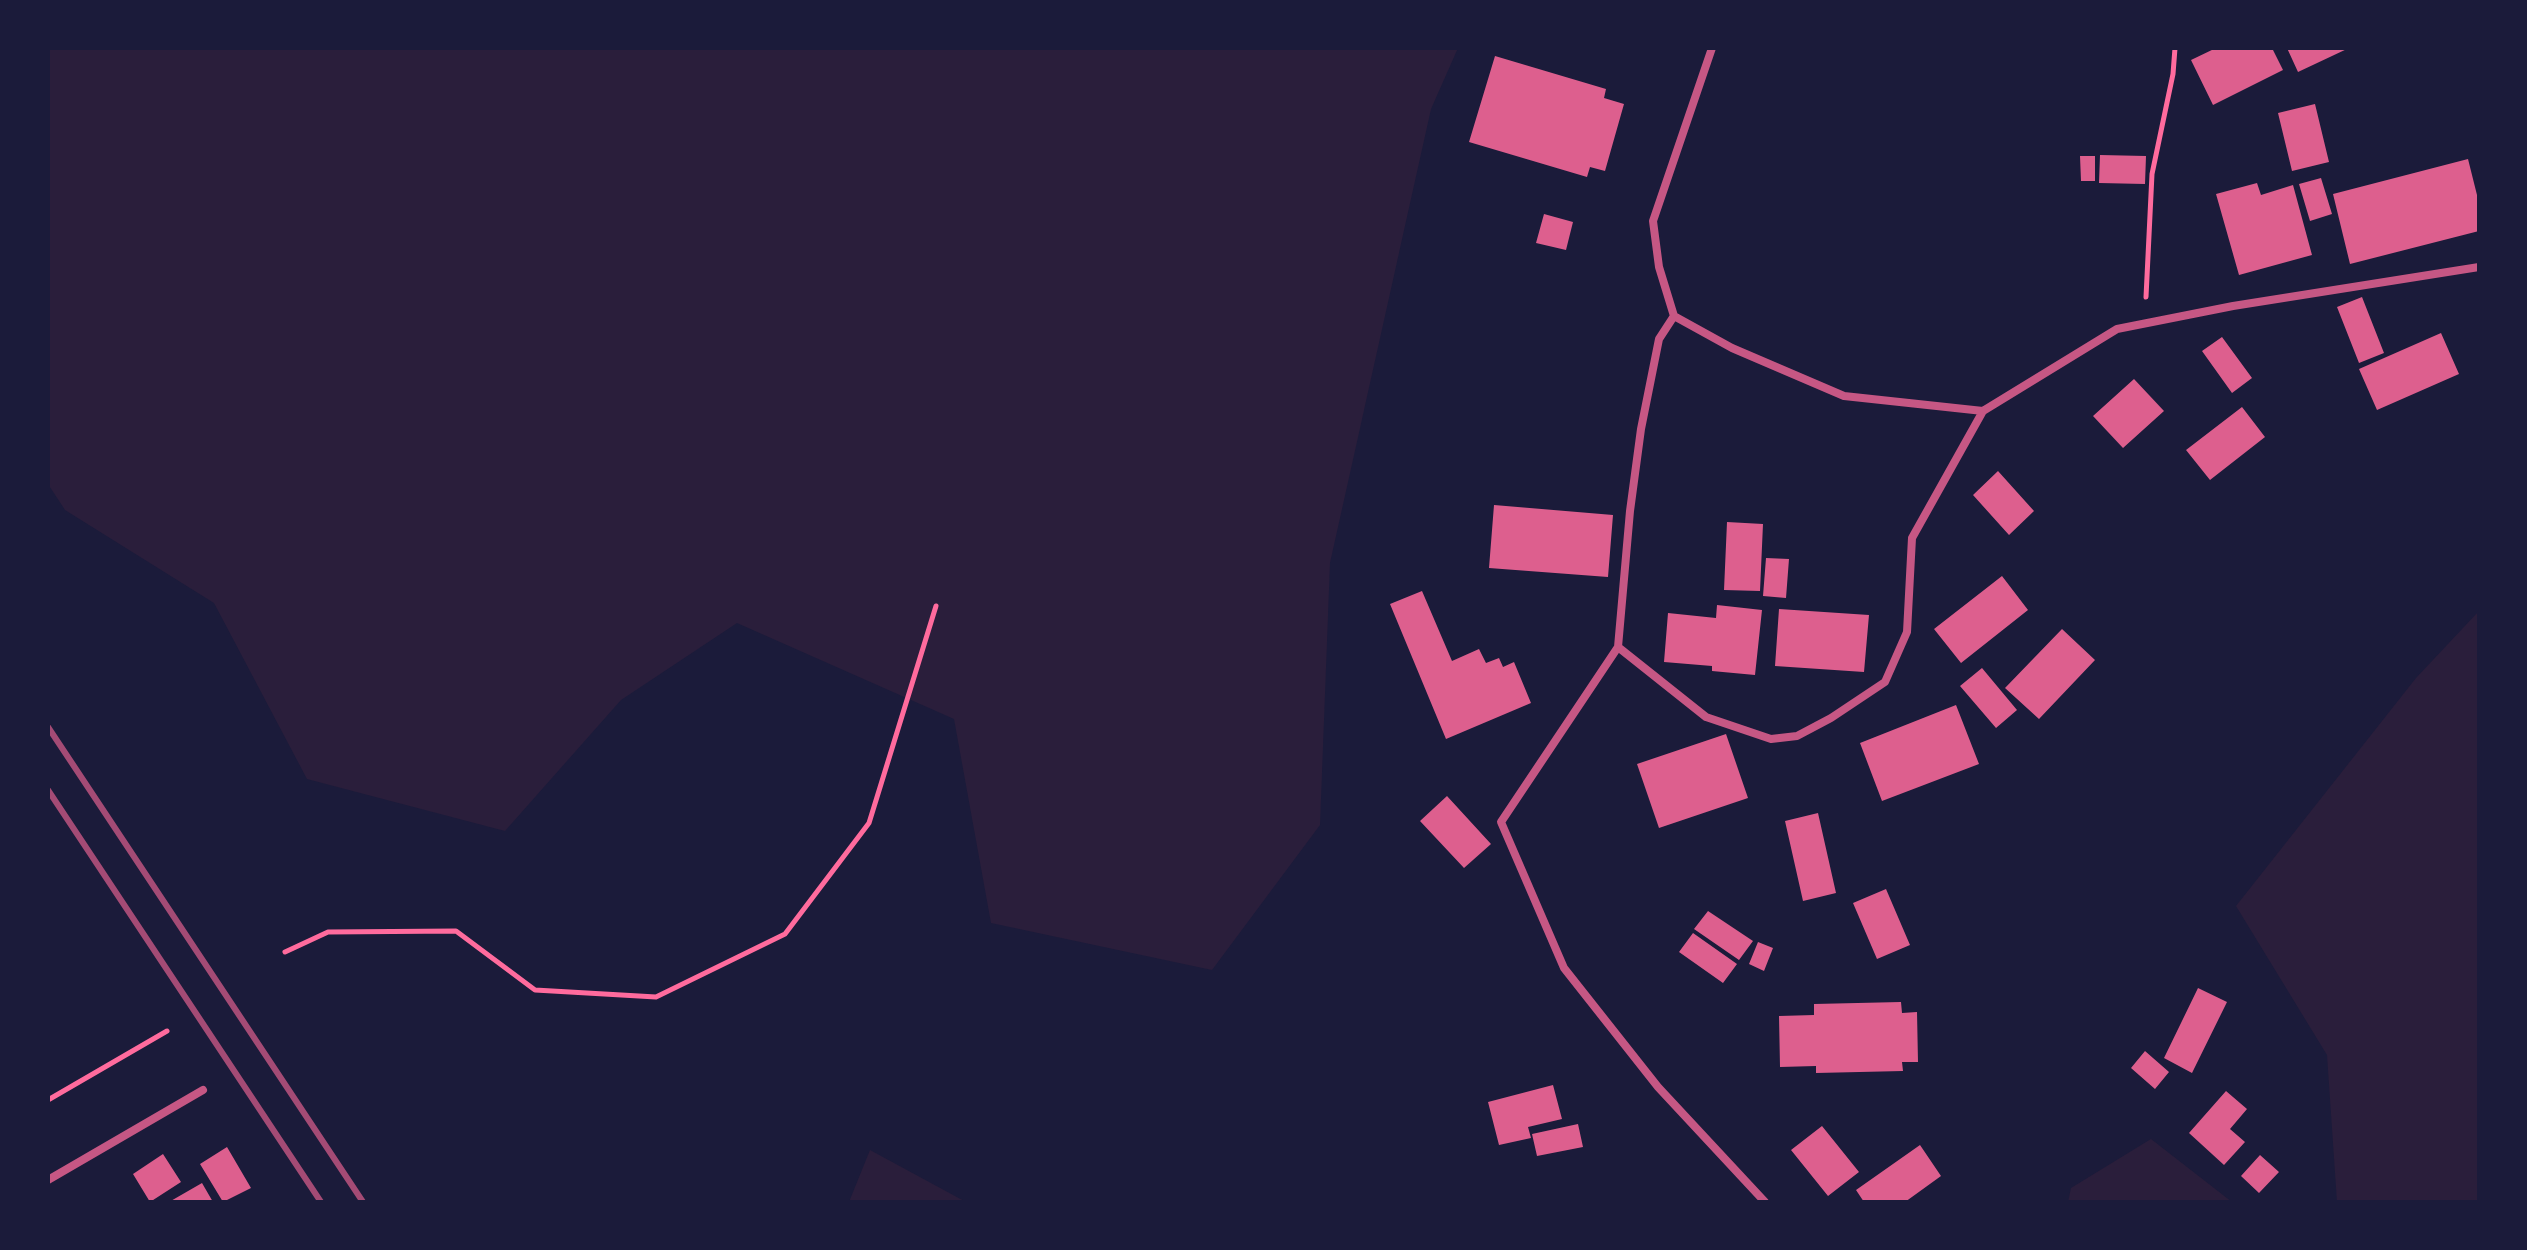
<!DOCTYPE html>
<style>
body{margin:0}
#map{position:relative;width:2527px;height:1250px;overflow:hidden;background:#1b1b3a;font-family:Barlow,sans-serif}
canvas{display:block}
.frame{position:absolute;inset:0;border:50px solid #1b1b3a;pointer-events:none}
</style>
<div id="map">
<canvas width="2527" height="1250"></canvas>
<div class="frame"></div>
</div>
<script>
const context = document.querySelector('canvas').getContext('2d');
context.lineJoin = 'round';
function fill(path, color) { context.fillStyle = color; context.fill(path, 'evenodd'); }
function stroke(path, color, width, dash) { context.strokeStyle = color; context.lineWidth = width; context.lineCap = dash ? 'butt' : 'round'; context.setLineDash(dash || []); context.stroke(path); }
fill(new Path2D(`
 M48 48H1458L1431 109 1330 563 1320 825 1212 970 991 923 954 719 737 623 621 700 505 831 307 779 214 603 65 510 48 484Z
 M2479 611V1202H2337L2327 1055 2236 906 2416 678Z
 M2151 1139 2232 1202H2068L2071 1188Z
 M870 1150 966 1202H849Z`), '#2a1e3b');
fill(new Path2D(`
 M2216 48H2272L2283 70 2213 105 2191 60Z
 M2287 48H2349L2298 72Z
 M1495 56 1606 89 1604 98 1624 104 1605 171 1590 167 1587 177 1469 142Z
 M2315 104 2329 162 2292 171 2278 113Z
 M2100 155 2146 156 2145 184 2099 183Z
 M2080 156H2095V181H2081Z
 M2468 159 2479 203V231L2350 264 2333 194Z
 M2321 178 2332 214 2310 221 2299 184Z
 M2257 183 2261 195 2293 185 2312 255 2239 275 2216 194Z
 M1544 214 1573 222 1566 250 1536 243Z
 M2362 297 2384 353 2359 363 2337 307Z
 M2441 333 2459 374 2377 410 2359 369Z
 M2222 337 2252 378 2232 393 2202 351Z
 M2134 379 2164 411 2123 448 2093 416Z
 M2242 407 2265 437 2210 480 2186 450Z
 M1998 471 2034 511 2009 535 1973 495Z
 M1494 505 1613 515 1608 577 1489 568Z
 M1727 522 1763 524 1760 591 1724 590Z
 M1766 558 1789 559 1786 598 1763 596Z
 M2002 576 2028 610 1961 663 1934 629Z
 M1422 591 1452 661 1479 649 1486 663 1499 658 1503 667 1514 662 1531 703 1446 739 1390 604Z
 M1717 605 1762 610 1755 675 1712 671V666L1664 662 1668 613 1716 618Z
 M1779 609 1869 615 1864 672 1775 666Z
 M2062 629 2095 660 2039 719 2005 688Z
 M1982 668 2017 710 1996 728 1960 686Z
 M1956 705 1979 764 1882 801 1860 743Z
 M1726 734 1748 798 1659 828 1637 764Z
 M1447 796 1491 844 1464 868 1420 821Z
 M1818 813 1836 893 1803 901 1785 821Z
 M1886 889 1910 945 1877 959 1853 903Z
 M1708 911 1753 941 1739 960 1694 929Z
 M1693 933 1737 964 1723 983 1679 952Z
 M1758 942 1773 948 1764 971 1749 964Z
 M2198 988 2227 1002 2192 1073 2164 1058Z
 M1901 1002 1902 1013 1917 1012 1918 1062H1902L1903 1071 1816 1073V1066L1780 1067 1779 1016 1814 1015V1004Z
 M2145 1051 2169 1072 2155 1089 2131 1068Z
 M1553 1085 1562 1119 1528 1127 1531 1138 1499 1145 1488 1102Z
 M2226 1091 2247 1109 2230 1129 2245 1142 2224 1165 2189 1133Z
 M1578 1124 1583 1147 1537 1156 1532 1134Z
 M1822 1126 1859 1172 1828 1196 1791 1150Z
 M1920 1145 1941 1176 1905 1202H1864L1856 1190Z
 M227 1147 251 1188 223 1202 200 1164Z
 M163 1154 181 1182 150 1202 133 1174Z
 M2260 1155 2279 1172 2259 1193 2241 1176Z
 M202 1183 213 1202H169Z`), '#dd5f8e');
stroke(new Path2D(`
 M2146 297 2152 174 2173 74 2175 48
 M285 952 328 932 456 931 535 990 656 997 785 934 869 823 936 606
 M48 1100 167 1031`), '#ff6b9d', 5);
stroke(new Path2D(`
 M1674 316 1659 339 1641 429 1630 511 1618 647 1706 717 1771 739 1797 736 1831 718 1885 682 1907 632 1912 538 1983 411 2117 329 2233 306 2479 267
 M1674 316 1732 348 1844 396 1983 411
 M1674 316 1659 267 1653 221 1712 48
 M1618 647 1501 822 1564 968 1658 1087 1765 1202
 M48 1180 203 1090`), '#c65784', 8);
stroke(new Path2D(`
 M48 727 363 1202
 M48 790 321 1202`), '#a44b75', 6);
</script>
